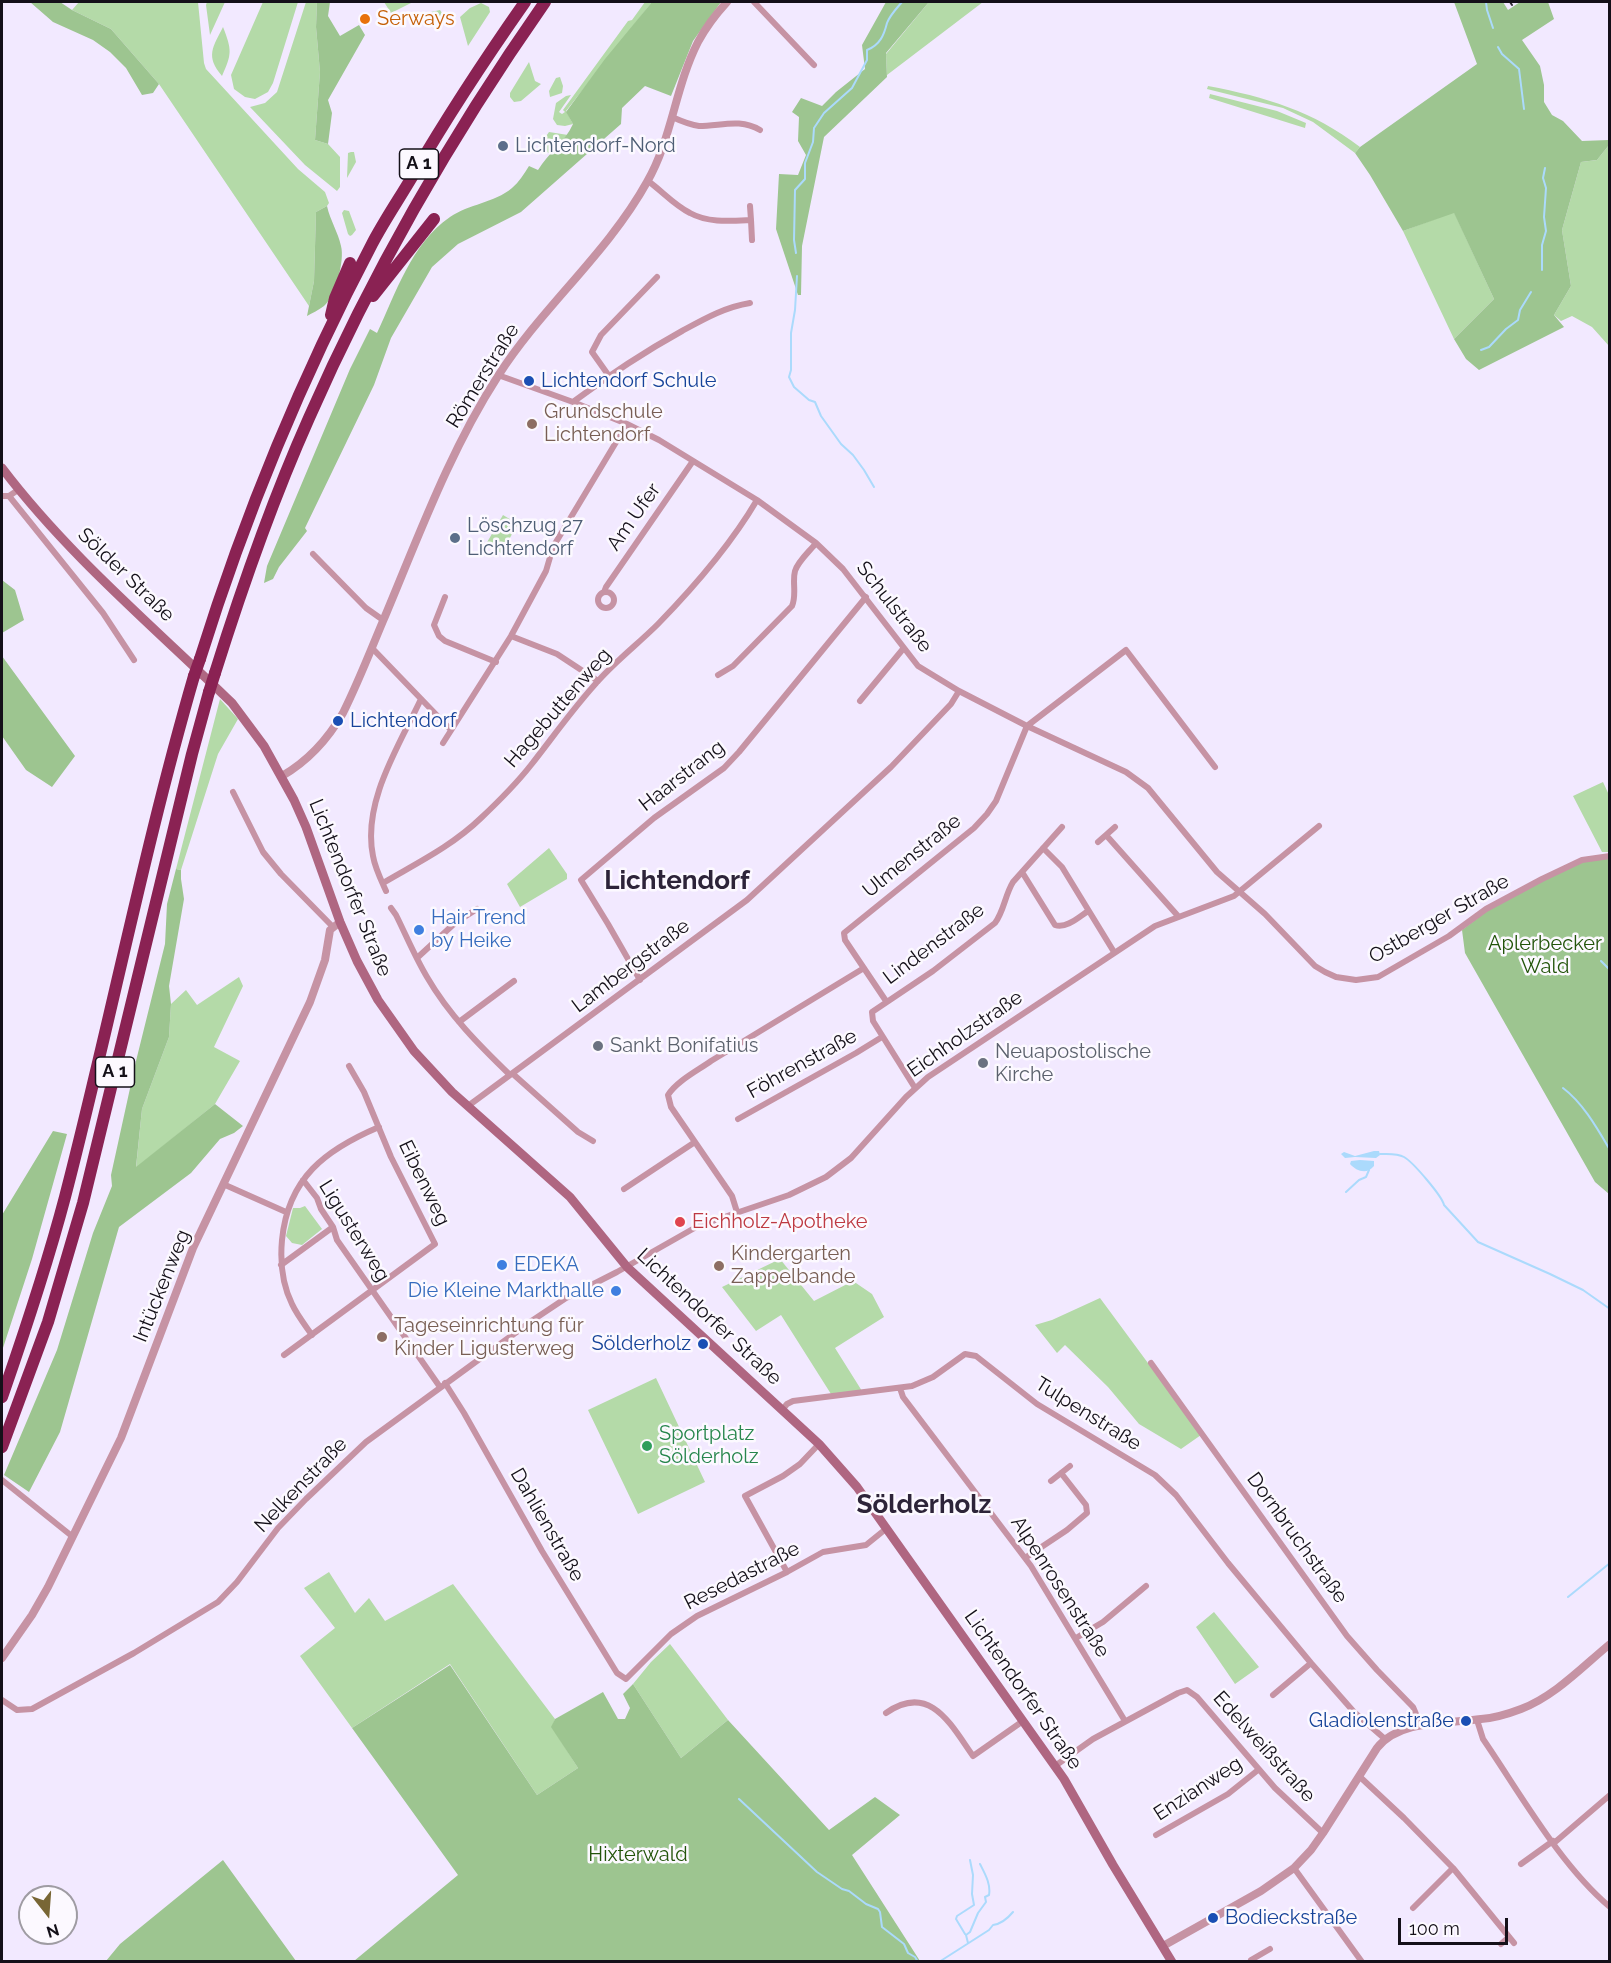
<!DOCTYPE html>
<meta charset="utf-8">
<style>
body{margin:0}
#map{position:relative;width:1611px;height:1963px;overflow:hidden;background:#f2e9ff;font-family:Raleway,sans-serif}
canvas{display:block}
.frame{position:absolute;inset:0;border:3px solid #141019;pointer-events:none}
.north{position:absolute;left:18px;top:1885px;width:60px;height:60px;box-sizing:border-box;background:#fcf9ff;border:2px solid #9f9ca3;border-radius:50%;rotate:163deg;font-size:16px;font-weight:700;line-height:24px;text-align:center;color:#141019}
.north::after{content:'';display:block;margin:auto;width:21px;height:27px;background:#786635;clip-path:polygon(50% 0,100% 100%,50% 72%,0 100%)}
.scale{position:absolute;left:1398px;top:1918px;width:110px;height:27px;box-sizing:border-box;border:3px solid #141019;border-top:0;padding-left:8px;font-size:18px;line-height:21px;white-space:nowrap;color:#141019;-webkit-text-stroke:4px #fcf9ff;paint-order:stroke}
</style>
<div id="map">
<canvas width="1611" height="1963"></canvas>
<div class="frame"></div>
<div class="north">N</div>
<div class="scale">100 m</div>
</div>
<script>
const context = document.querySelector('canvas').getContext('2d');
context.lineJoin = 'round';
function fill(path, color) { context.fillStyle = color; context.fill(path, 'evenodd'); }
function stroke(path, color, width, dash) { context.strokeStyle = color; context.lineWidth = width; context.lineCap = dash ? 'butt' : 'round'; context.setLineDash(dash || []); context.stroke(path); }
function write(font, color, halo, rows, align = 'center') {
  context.font = font + ' Raleway,sans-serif'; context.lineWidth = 5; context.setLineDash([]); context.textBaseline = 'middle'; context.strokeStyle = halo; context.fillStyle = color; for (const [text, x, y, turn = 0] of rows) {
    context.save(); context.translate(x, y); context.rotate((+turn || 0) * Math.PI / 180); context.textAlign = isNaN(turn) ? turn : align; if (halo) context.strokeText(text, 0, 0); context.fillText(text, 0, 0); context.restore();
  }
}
fill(new Path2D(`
 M79 2H198L204 63 206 69 298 169 325 192 329 203 327 206 316 212 314 281 309 306 159 84 111 29 72 10Z
 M207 2H225L210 35 206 5Z
 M263 2H298L273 83 268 92 255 99 245 97 234 89 231 75Z
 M306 2H317L316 27 320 72 315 140 328 144 340 157V187L337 191 305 165 250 107 265 103 277 92Z
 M384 2H413L391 13Z
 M645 2H652L566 111 573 124 565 126 557 125 553 119 556 103 566 96 571 95 559 112 562 114 565 112 563 110 628 21 632 20Z
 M929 2H983L887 75 886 54Z
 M481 3 489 7 490 12 468 46 460 17 470 8Z
 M440 10 444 16 432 19V23L423 25 431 12Z
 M223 27C232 50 232 54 222 76 205 56 213 47 223 27Z
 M529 62 535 81 541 84 521 101 514 102 510 97V93Z
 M560 77 563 86 562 93 550 97 549 91 556 78Z
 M1208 86C1266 97 1313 111 1360 147L1355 153 1313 122 1283 108 1207 89Z
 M1210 94 1277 111 1306 123 1305 128 1209 98Z
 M549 132 568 135 550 154 539 146Z
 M1609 145V346L1592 327 1572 316 1561 321 1554 315 1571 286 1562 230 1581 162 1597 160Z
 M351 152H354L356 162 347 178 348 153Z
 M344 210 349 211 356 230 352 235 350 236 348 234 342 213Z
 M1454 212 1494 299 1454 339 1403 231Z
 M503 515 518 524 501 553 486 544Z
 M220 699 238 719 218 754 181 870 176 869Z
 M1603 782 1609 795 1610 852H1602L1573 796Z
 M549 848 567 874V879L520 907 507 884Z
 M239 977 243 986 214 1047 240 1061 215 1104 136 1168 142 1109 169 1037 171 1004 186 990 197 1005Z
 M305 1206 322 1229 302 1245 292 1243 286 1236 293 1208H300Z
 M780 1259 814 1301 853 1281 872 1294 884 1317 835 1348 862 1391 831 1394 781 1315 756 1331 722 1287Z
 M1100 1298 1201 1435 1181 1449 1139 1424 1108 1387 1065 1345 1057 1353 1035 1325 1052 1320Z
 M656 1378 705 1482 638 1514 588 1410Z
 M329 1572 355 1613 369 1598 385 1621 453 1584 555 1719 552 1727 578 1768 537 1795 450 1664 352 1728 300 1656 335 1628 304 1588Z
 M1214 1612 1259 1667 1235 1684 1196 1627Z
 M670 1644 728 1720 681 1758 633 1684 651 1662Z`), '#b4daa8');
fill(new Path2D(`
 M30 2H60L72 10 111 29 159 84 153 93 142 95 126 68 110 52 93 40 53 22Z
 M317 2H330L328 16 340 36 359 25 365 35 328 100 332 113 328 144 315 140 320 72 316 27Z
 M652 2H721L693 41 671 96 645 86 622 108 621 124 521 212 458 244 432 267 391 338 374 385 305 528 307 531 279 567 273 579 264 583 267 566 350 369 370 329 377 333C396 293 411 244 450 217 469 204 494 203 512 188 519 182 524 174 529 166L538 170C548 153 565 142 573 124L566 112 605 59Z
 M886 2H929L886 53 887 77 824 137 802 246 801 295H798L776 229 779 174 798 175 806 155 798 141 799 117 792 112 801 98 822 106 836 92 865 69 862 45Z
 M1454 2H1503L1508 10 1520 2H1548L1554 19 1522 40 1540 66 1544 85V102L1552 115 1563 121 1582 141 1609 140V145L1597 160 1581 162 1562 230 1571 286 1554 315 1564 327 1479 370 1466 359 1454 339 1494 299 1454 213 1403 231 1370 175 1355 153 1360 147 1477 64Z
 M327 206C330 220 338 232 341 246 345 261 335 297 324 306 319 310 312 313 307 316L314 281 316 212Z
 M2 580 15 590 24 620 2 633Z
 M2 656 75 756 52 787 26 770 2 736Z
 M1609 857V1194L1595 1182 1465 953 1462 930 1487 911 1543 880 1583 862Z
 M176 869 181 870V879L184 899 169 986 171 1004 169 1037 142 1109 136 1167 215 1104 243 1126 234 1133 220 1139 191 1173 119 1227 60 1432 29 1492 4 1475 57 1350 93 1233 112 1186 111 1175 136 1061 165 944 167 904Z
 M53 1131 67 1134 32 1259 2 1351V1215Z
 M450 1665 537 1795 578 1768 551 1727 555 1719 603 1692 618 1719H625L630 1708 623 1694 633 1684 681 1758 728 1720 829 1830 875 1797 900 1815 852 1855 920 1961H354L458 1875 352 1728Z
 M223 1860 296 1961H106L120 1944Z`), '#9dc590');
fill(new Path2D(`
 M1374 1151H1379L1380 1155 1376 1158 1355 1157 1345 1158 1341 1154 1344 1152 1355 1156Z
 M1360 1160 1374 1161V1166C1367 1175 1356 1171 1350 1164L1351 1161Z`), '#abdafc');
stroke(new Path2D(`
 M1486 2 1487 10 1493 28
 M1498 47 1502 54 1519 69 1524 109
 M796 253 794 240 795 190 805 179V163L813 142 814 128 824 113 852 88 867 60V50C880 45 884 35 887 23 890 15 897 8 902 2
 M1542 270V245L1546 231 1544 217 1546 188 1543 178 1545 168
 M797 276 795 310 791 333V370L789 377 794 387 809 400 815 402 821 416 841 444 853 455 864 470 874 487
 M1481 350 1489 347 1506 329 1518 320 1520 310 1531 292
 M1601 961 1610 970
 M1563 1088C1583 1103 1597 1128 1610 1150
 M1380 1154C1388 1154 1397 1153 1404 1157 1413 1162 1442 1196 1444 1205L1478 1242 1550 1274 1583 1290 1610 1309
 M1346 1192 1359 1180 1366 1177 1369 1170
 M1568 1597 1610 1563
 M739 1799 817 1872 842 1889 849 1891 866 1904 878 1909 880 1912 882 1927 904 1944 908 1953 915 1957 918 1962
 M965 1934 956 1919 957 1916 974 1905 972 1894 973 1875 970 1860
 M968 1943 966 1935 970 1932 978 1913 986 1902 985 1897 989 1895C991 1884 985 1874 980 1864
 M939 1962 989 1930 993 1925C1001 1924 1008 1918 1013 1912`), '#abdafc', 2);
stroke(new Path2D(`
 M754 2 814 65
 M672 117C681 121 690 125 699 126 721 126 740 118 760 130
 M648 181C662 191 674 205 690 213 708 223 730 221 751 220L752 240
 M750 206 751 220
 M498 375 573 402 627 424 659 440 757 500 816 543 843 569 918 666 959 691 1027 726 1126 772 1148 788 1217 872 1265 914 1315 966 1325 972 1336 977 1356 980 1378 977 1449 936 1486 909 1542 879 1582 860 1610 856
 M609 376 592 352 601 335 657 277
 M573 402C608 376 644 352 682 331 704 319 725 307 750 303
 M2 496H9L18 490
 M9 496 103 613 134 660
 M313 554 366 608 383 620
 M604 592 606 587 693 461
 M598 600a8 8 0 1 1 16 0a8 8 0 1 1-16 0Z
 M445 597 434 625 439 636 445 641 496 662
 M511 636 557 654 598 681
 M372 648 451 730
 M718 675 733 666 792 606C797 595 792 582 795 571 798 561 810 551 816 543
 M860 701 903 649
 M443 743 511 636 546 571 553 547 627 424
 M233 792 263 852 281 874 333 927
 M1106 835 1115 827
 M1098 842 1106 835 1178 916
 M1043 848 1062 867 1114 952
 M1022 872 1055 925C1066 929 1079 917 1088 911
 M383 883C417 863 452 846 481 818 498 802 516 784 531 765 553 737 574 707 599 680 617 660 639 643 658 624 695 586 730 546 757 500
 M386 891C381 880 375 868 373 856 362 802 399 746 421 699
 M391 908 396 915C406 935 415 957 427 977 449 1015 479 1045 510 1075
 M417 958 455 923 477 909
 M640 980 608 924 581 880 654 818 724 768 739 752 866 597
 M886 1001 845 940 844 933 974 828 987 814 996 801 1027 726 1126 650 1215 767
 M459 1022 514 981
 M513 1074 578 1132 593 1141
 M915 1088 873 1021 872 1012 933 971 995 923C1004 911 1005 895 1013 882L1062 827
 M468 1106 747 900 891 767 951 704 959 691
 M738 1119 856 1053 882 1037
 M303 1180 317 1198 321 1209 333 1227 337 1240 440 1387
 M223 1184 286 1212
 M624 1189 695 1142
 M737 1212 732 1196 671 1107 668 1095C677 1081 697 1071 711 1061L864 968
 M281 1265 333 1227
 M312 1335C305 1325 297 1315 292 1304 282 1284 280 1262 282 1240 288 1178 325 1150 379 1127
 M284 1355 435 1244 391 1157 364 1092 349 1066
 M1151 1363 1347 1636 1377 1670 1413 1707 1421 1726
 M445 1383 464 1413 542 1551 617 1673 626 1679 671 1634 697 1616 787 1572 823 1552 866 1545 887 1528
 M900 1388 903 1397 1031 1566 1125 1721
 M782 1410 787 1404 793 1401 912 1386 933 1377 965 1354 976 1356 1037 1404 1155 1475 1176 1495 1228 1563 1311 1663 1354 1712 1385 1739
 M2 1480 73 1537
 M1051 1481 1070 1466
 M1025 1558 1067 1530 1087 1513 1086 1505 1061 1473
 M787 1572 745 1496 783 1476 800 1464 819 1444
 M1076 1638 1103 1622 1146 1586
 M1273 1695 1311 1663
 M2 1700 17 1710 32 1709 134 1653 218 1602 237 1582 278 1528 306 1499 366 1442 533 1320 566 1298 617 1272 698 1226 789 1195 826 1177 851 1158 906 1097 928 1077 1155 926 1234 896 1319 826
 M886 1713C930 1682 951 1725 973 1756L1023 1721
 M1477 1720 1483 1739C1520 1793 1560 1865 1610 1907
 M1055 1766 1093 1739 1178 1693 1187 1690 1197 1697 1275 1788 1323 1833
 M1359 1776 1404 1818 1453 1868 1514 1943
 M1156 1835 1228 1794 1258 1770
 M1554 1843 1610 1795
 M1521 1864 1553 1841
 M1294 1868 1362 1962
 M1413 1908 1453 1868
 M1501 1944 1509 1937
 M1251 1960 1270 1949`), '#c693a4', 6);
stroke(new Path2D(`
 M282 776C308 761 328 739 343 713 358 683 370 652 383 621 418 538 449 452 498 376 542 307 607 254 647 182 672 139 675 87 698 42 706 27 716 14 727 2
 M2 1658 32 1615 48 1587 121 1438 193 1248 310 1002 325 960 330 930 340 922
 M1163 1946 1261 1891 1294 1868 1311 1850 1323 1833 1377 1748C1400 1719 1448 1724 1481 1719 1495 1718 1508 1714 1521 1709 1555 1696 1582 1667 1610 1644`), '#c693a4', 8);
stroke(new Path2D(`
 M2 468C68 555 153 626 232 703L264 746 294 800 306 827 340 922 357 961 378 1000 414 1051 452 1092 570 1197 627 1267 819 1444 857 1487 1064 1779 1113 1865 1172 1962`), '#af6681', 9);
stroke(new Path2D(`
 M373 296 434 219
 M331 315 335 298 350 263
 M200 659C245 515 302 377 372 244 384 221 399 199 412 177 447 117 485 59 525 2
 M215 673C242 587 272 501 309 418 373 272 454 132 545 2
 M2 1397C25 1331 47 1265 65 1197 110 1024 144 848 194 676
 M2 1447 48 1322 83 1203 192 754 209 692`), '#8a2253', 12);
stroke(new Path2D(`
 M1510 2 1512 5`), '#2f2a35', 2);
stroke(new Path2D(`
 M194 676 200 659
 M209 692 215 673`), '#8a2253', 12);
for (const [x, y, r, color] of [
 [365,19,6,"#e8710a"],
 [503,146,6,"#5c6f8a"],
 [529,381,6,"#1a4fb4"],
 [532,424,6,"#8d6e63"],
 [455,538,6,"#5c6f8a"],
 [338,721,6,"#1a4fb4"],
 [419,930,6,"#3f7fe0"],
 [598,1046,6,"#6b7280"],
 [983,1063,6,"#6b7280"],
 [680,1222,6,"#e0444e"],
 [502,1265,6,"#3f7fe0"],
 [719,1266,6,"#8d6e63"],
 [616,1291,6,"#3f7fe0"],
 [382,1337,6,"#8d6e63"],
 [703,1344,6,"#1a4fb4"],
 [647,1446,6,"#2e9e5b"],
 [1466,1721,6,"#1a4fb4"],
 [1213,1918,6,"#1a4fb4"]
]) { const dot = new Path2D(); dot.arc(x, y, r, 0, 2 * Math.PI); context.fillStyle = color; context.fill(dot); stroke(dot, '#fcf9ff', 2); }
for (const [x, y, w] of [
 [419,164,39],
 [115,1072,39]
]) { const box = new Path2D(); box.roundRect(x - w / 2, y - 15, w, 30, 4.5); context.fillStyle = '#fcf9ff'; context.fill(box); stroke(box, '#141019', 1.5); }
write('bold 18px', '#141019', null, [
 ["A 1",419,164],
 ["A 1",115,1072]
]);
write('20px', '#c56008', '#fcf9ff', [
 ["Serways",377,19]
], 'left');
write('20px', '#4e5e75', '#fcf9ff', [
 ["Lichtendorf-Nord",515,146],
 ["Löschzug 27",467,526],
 ["Lichtendorf",467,549]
], 'left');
write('20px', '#141019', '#fcf9ff', [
 ["Römerstraße",483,376,-58],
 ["Am Ufer",634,517,-55],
 ["Sölder Straße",126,575,44],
 ["Schulstraße",894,607,52],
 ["Hagebuttenweg",558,708,-49],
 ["Haarstrang",682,776,-38],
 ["Ulmenstraße",912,856,-39],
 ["Lichtendorfer Straße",350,888,68],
 ["Ostberger Straße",1439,919,-30],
 ["Lindenstraße",934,944,-37],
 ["Lambergstraße",631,966,-37],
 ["Eichholzstraße",965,1034,-35],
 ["Föhrenstraße",802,1064,-29],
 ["Eibenweg",424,1183,64],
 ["Ligusterweg",354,1231,58],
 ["Intückenweg",162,1286,-68],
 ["Lichtendorfer Straße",709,1317,43],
 ["Tulpenstraße",1088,1414,32],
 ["Nelkenstraße",301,1485,-46],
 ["Dahlienstraße",547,1525,60],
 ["Dornbruchstraße",1297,1538,54],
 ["Resedastraße",742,1576,-27],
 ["Alpenrosenstraße",1060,1587,57],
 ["Lichtendorfer Straße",1023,1690,55],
 ["Edelweißstraße",1264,1747,48],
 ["Enzianweg",1198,1789,-33]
]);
write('20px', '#164399', '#fcf9ff', [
 ["Lichtendorf Schule",541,381],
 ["Lichtendorf",350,721],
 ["Sölderholz",691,1344,"right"],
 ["Gladiolenstraße",1454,1721,"right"],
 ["Bodieckstraße",1225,1918]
], 'left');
write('20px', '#785e54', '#fcf9ff', [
 ["Grundschule",544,412],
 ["Lichtendorf",544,435],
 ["Kindergarten",731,1254],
 ["Zappelbande",731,1277],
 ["Tageseinrichtung für",394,1326],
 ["Kinder Ligusterweg",394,1349]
], 'left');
write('20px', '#366cbe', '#fcf9ff', [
 ["Hair Trend",431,918],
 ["by Heike",431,941],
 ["EDEKA",514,1265],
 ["Die Kleine Markthalle",604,1291,"right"]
], 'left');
write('20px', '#22540a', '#fcf9ff', [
 ["Aplerbecker",1545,944],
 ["Wald",1545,967],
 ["Hixterwald",638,1855]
]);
write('20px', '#5b616d', '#fcf9ff', [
 ["Sankt Bonifatius",610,1046],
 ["Neuapostolische",995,1052],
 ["Kirche",995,1075]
], 'left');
write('20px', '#be3a42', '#fcf9ff', [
 ["Eichholz-Apotheke",692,1222]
], 'left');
write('20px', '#27864d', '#fcf9ff', [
 ["Sportplatz",659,1434],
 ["Sölderholz",659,1457]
], 'left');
write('bold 26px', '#2d2439', '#fcf9ff', [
 ["Lichtendorf",677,881],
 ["Sölderholz",924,1505]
]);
</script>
